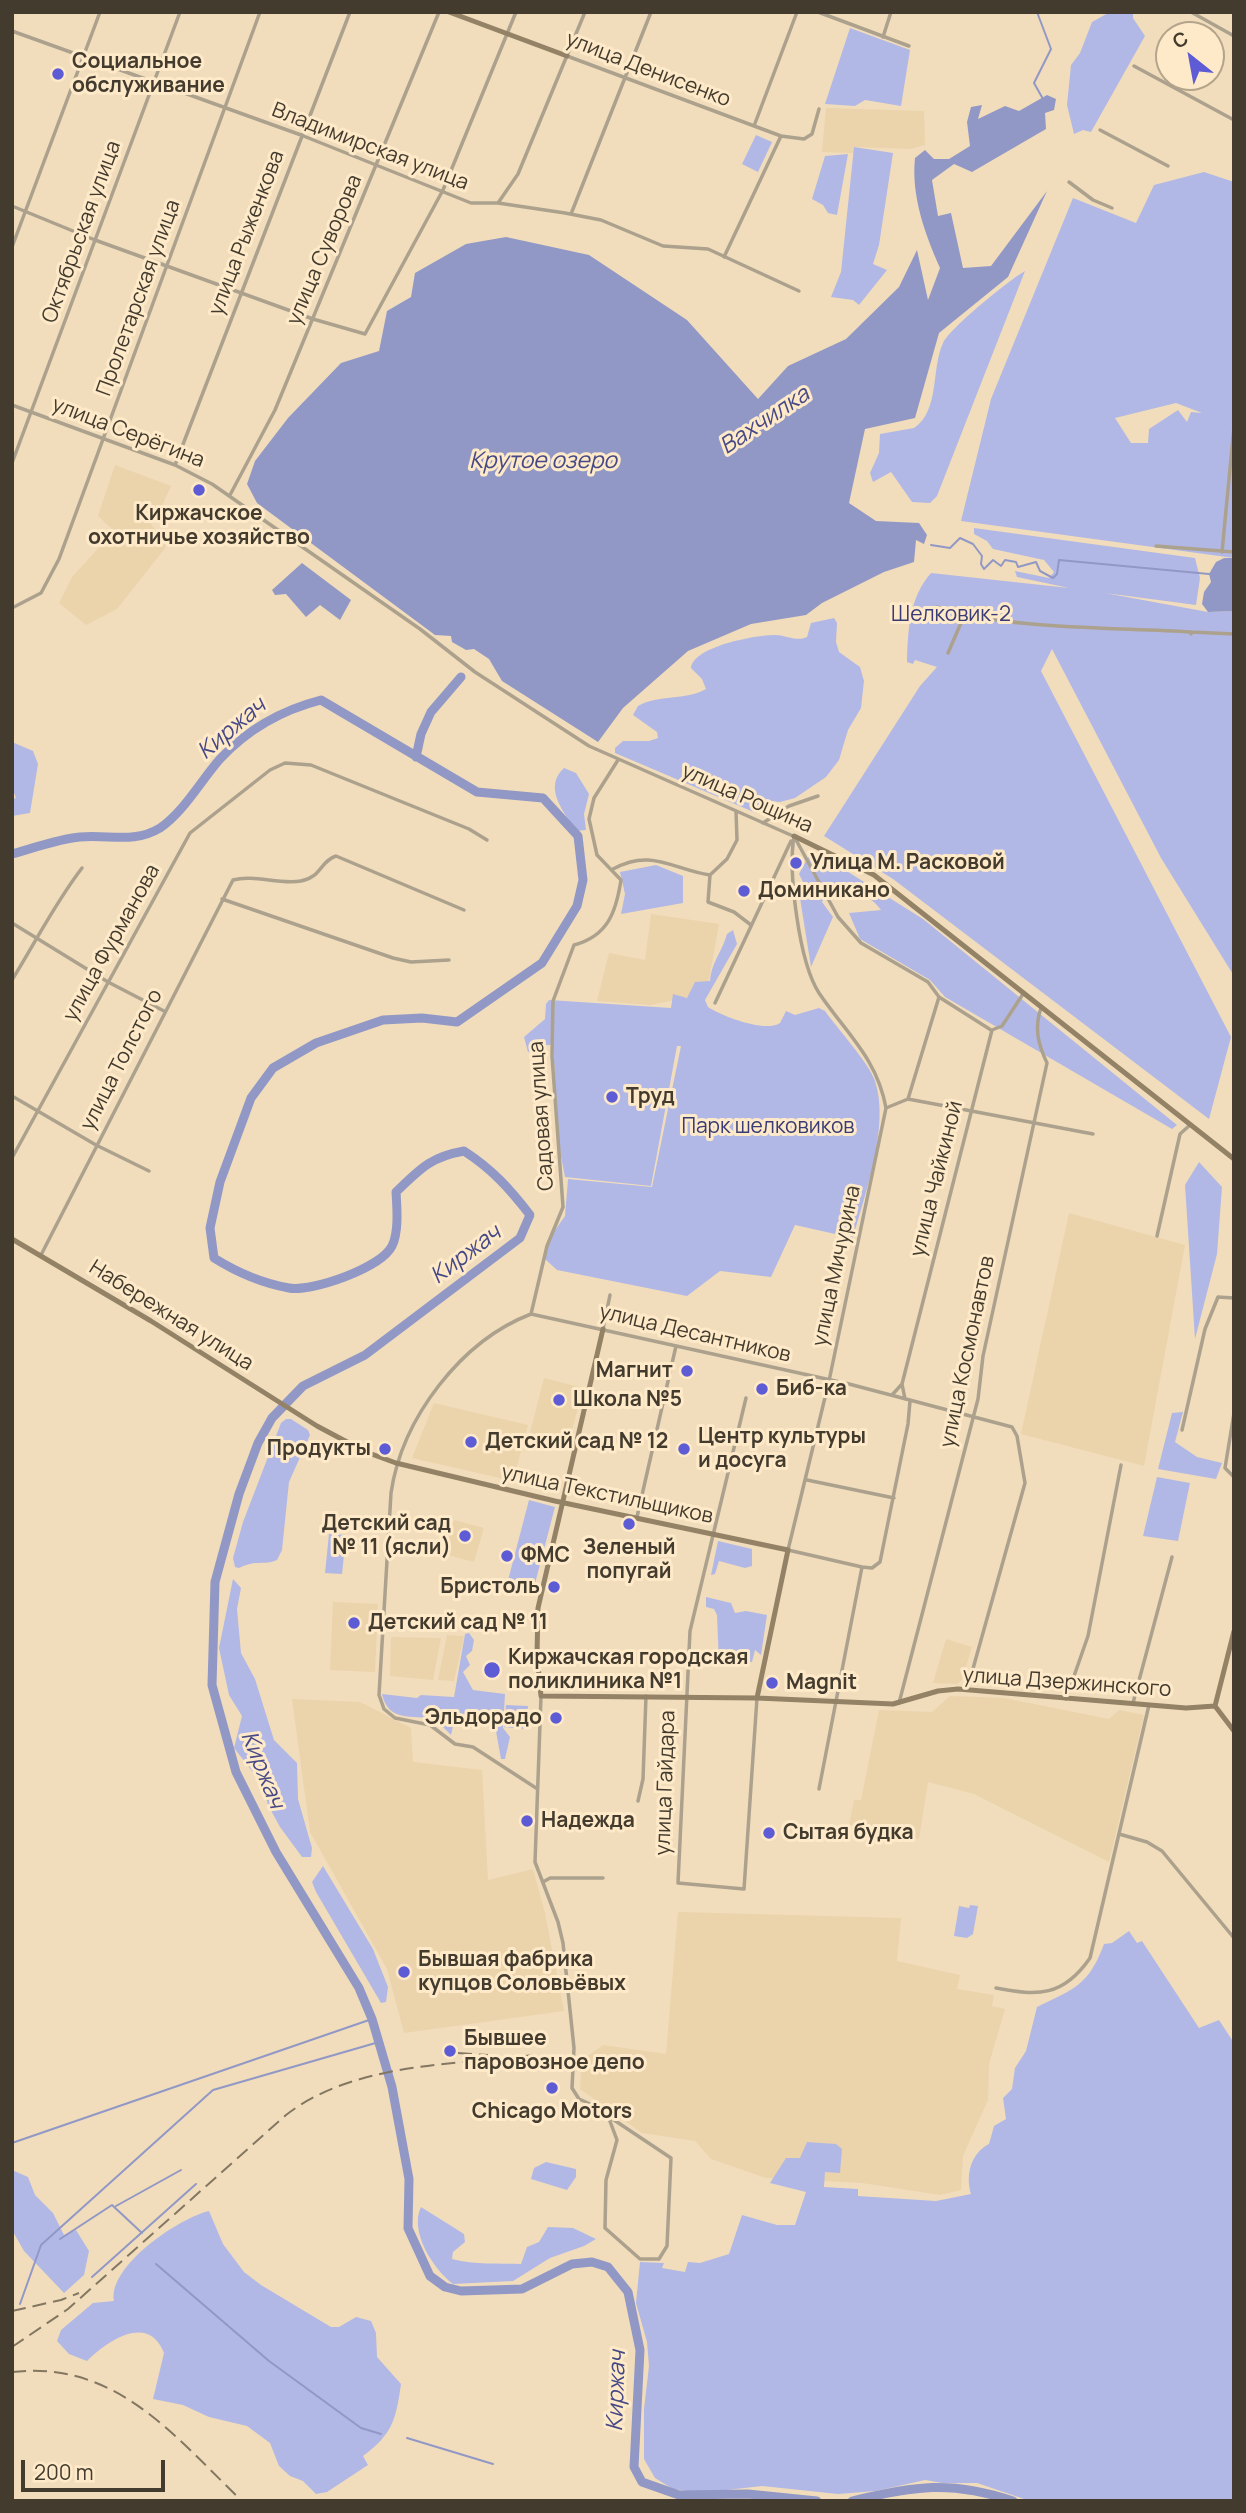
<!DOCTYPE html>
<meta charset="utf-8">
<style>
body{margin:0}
#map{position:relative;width:1246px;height:2513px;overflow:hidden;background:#f1ddbc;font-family:Manrope,sans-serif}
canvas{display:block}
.frame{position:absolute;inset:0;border:14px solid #433b2e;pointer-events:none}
.north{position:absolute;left:1155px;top:21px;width:70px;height:70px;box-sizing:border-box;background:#feeac9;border:2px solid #b3a48b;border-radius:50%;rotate:329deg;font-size:19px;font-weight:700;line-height:28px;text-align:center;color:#433b2e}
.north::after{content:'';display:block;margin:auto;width:24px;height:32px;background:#5d5cd5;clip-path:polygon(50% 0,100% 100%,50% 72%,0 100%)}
.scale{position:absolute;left:21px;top:2460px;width:144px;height:32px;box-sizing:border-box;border:4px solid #433b2e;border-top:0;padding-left:9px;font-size:21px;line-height:24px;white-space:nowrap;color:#433b2e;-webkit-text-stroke:5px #feeac9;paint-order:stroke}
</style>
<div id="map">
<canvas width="1246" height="2513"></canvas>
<div class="frame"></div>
<div class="north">С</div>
<div class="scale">200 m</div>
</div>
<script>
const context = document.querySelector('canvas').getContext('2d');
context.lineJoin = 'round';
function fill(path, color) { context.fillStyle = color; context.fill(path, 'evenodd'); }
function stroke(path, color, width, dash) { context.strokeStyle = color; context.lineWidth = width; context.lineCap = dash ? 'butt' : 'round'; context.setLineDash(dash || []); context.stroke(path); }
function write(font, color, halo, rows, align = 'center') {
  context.font = font + ' Manrope,sans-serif'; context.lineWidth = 6; context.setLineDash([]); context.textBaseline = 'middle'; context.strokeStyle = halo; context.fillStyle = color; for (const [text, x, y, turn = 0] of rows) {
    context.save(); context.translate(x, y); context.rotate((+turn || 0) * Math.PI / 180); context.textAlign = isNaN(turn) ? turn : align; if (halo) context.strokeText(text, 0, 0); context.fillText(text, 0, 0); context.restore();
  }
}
fill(new Path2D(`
 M826 108 924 111 925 145 910 149 855 147 854 153 822 152Z
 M115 465 171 486 161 508 156 509 148 519 166 547 117 609 86 625 59 603 72 577 114 531 98 516Z
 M651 914 719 924 709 980 692 996 651 1005 597 1001 609 953 645 960Z
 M1069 1213 1185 1245 1144 1466 1021 1434Z
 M544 1378 583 1388 569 1442 530 1433Z
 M434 1403 528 1425 513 1481 412 1458Z
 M454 1520 484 1528 474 1562 444 1554Z
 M333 1602 378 1604 375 1672 330 1670Z
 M447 1635 464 1636 454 1681 438 1680Z
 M391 1637 441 1638 433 1680 390 1676Z
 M946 1639 972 1647 962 1680 957 1684 933 1683Z
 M950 1696 1004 1698 1109 1719 1119 1710 1144 1715 1109 1862 974 1794 928 1782 919 1839 849 1825 854 1800H861L879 1710 932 1712Z
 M292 1699 360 1702 411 1728 413 1762 482 1770 488 1880 533 1869 545 1913 564 2011 404 2033 387 1969 310 1832Z
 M678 1912 901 1918 897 1961 960 1975 957 1989 994 1995 992 2006 1005 2009 989 2064 988 2100 963 2156 961 2190 940 2195 862 2183 766 2178 711 2159 695 2141 642 2133 580 2089 582 2060 603 2045 666 2054Z`), '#ebd3ac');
fill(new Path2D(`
 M1110 12H1133V18L1145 36 1091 132 1083 130 1074 134 1067 105 1071 65 1080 53 1092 22Z
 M850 28 910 50 901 106 865 100 855 106 825 104Z
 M756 135 772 142 758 172 742 164Z
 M854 147 893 153 879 245 873 264 887 270 859 305 853 300 831 297 841 272Z
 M848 154 837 215 828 213 823 205 812 199 825 156Z
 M1204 172 1234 182V558L961 521 991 399 1073 198 1136 223 1154 185ZM1176 403 1202 413 1191 412 1187 422 1178 410 1149 429 1148 443H1131L1115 418Z
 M1025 271 937 496 930 503 912 502 891 472 873 482 870 473 879 453 880 434 914 428C940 411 931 368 943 343 950 328 1009 280 1025 271Z
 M974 528 1195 558 1200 578 1196 605 1105 593 1208 612 1234 611V976L1161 858 1052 649 1041 671 1231 1037 1209 1119 893 879 824 836 920 686 937 667 915 660 913 664 907 662C908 630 909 598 931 573L1069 588 1017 577 1015 571 1049 578 1054 572 1044 560 993 549 987 541 974 534Z
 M834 618 837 623 836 642 839 652 860 667 864 681 861 708 848 730 839 760 826 777 795 798 780 802 754 799 764 807 763 812 756 813 615 753V748L623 741H649L658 738 657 732 633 715 638 706C659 694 685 701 706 689L702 679 691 668C694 646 756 635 775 635 786 635 796 642 807 637L811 623Z
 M12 742 33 751 38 764 30 813 12 816V799L16 798 12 788Z
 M564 768 576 773 589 794 584 814 586 830 576 831C565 813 542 788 564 768Z
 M808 857 845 870 923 919 1177 1125 1172 1129 945 997 930 980 860 939 849 913 881 910C866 890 859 899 847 885L828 890 822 902 833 917 811 967 800 898 807 890 799 874Z
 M656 865 683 876V903L621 914 625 894 620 872Z
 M733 930 737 944 705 1000 708 1007C722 1016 765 1033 780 1023L786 1011 795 1015 819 1008 825 1011C837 1028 869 1063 875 1081 890 1126 865 1193 853 1238L795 1225 771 1277 720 1271 687 1296 557 1270 545 1259 551 1236 565 1216 568 1179 652 1187 681 1046H677L651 1186 565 1177 559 1146 553 1045H542L528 1052 524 1037 545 1019 546 1004 549 1000 671 1008 673 994 687 998 695 982 710 981C711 963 722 952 727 934Z
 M1199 1162 1222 1187 1217 1254 1195 1339 1185 1185Z
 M1183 1412 1175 1442 1197 1457 1222 1463 1216 1479 1158 1469 1172 1413Z
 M286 1419H291L308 1430 310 1435 289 1482 282 1550 277 1560C263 1566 258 1559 239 1568L235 1567 233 1558 243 1522 281 1423Z
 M1157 1477 1190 1483 1178 1541 1143 1536Z
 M529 1500 555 1507 532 1595 506 1588Z
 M329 1534 346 1535 342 1574 325 1573Z
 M718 1541 752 1549V1566L745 1568 719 1561 715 1574 711 1575Z
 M233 1579 241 1588 237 1609 241 1653 255 1679 274 1740 297 1763 298 1799 312 1848 311 1857H302L280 1827 268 1805 263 1785 234 1748 242 1716 229 1695 219 1648Z
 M706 1597 731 1603 735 1613 746 1611 767 1615 761 1655 755 1650 752 1662 732 1661 724 1666 719 1664 717 1615 714 1609 706 1607Z
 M469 1633 474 1640 472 1651 466 1656 470 1665 463 1672 473 1690 505 1694 503 1728 510 1737 505 1759H501L494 1720 456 1713 451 1735 435 1719C411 1715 388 1722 382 1694L417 1698 421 1695 454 1697 465 1634Z
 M506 1705 528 1706 526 1729 504 1727Z
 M323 1866 373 1949 388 1987 386 2002 381 2003 316 1892 312 1882Z
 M970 1905 978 1906 973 1934 967 1938 954 1936 959 1906 969 1908Z
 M1129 1931 1137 1943 1142 1941 1199 2028 1219 2020 1234 2043V2501H1030L977 2483H942L925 2480 876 2491 838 2494 762 2486 700 2493 673 2489 655 2478 644 2459V2409L649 2366 647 2342 636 2303 640 2262 664 2263 662 2268 685 2272 688 2262 700 2263 729 2254 742 2215 777 2225H795L806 2192 770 2183 786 2158H800L807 2142 836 2144 842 2149 840 2173 825 2172 824 2187 858 2189V2196L936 2201 971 2194C965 2175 971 2153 989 2144L994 2126 1006 2119 1003 2098 1012 2089 1015 2068 1026 2051 1037 2007C1074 1989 1089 1985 1104 1944L1112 1943Z
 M546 2162 576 2169V2177L567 2190 531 2179 534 2168Z
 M12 2170 28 2177 35 2195 53 2213 64 2235 76 2230 89 2251 84 2275 64 2293 24 2251 12 2230Z
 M421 2207 464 2234 465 2242 453 2252 452 2259C476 2265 497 2263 521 2264L527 2247 539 2242 548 2227 573 2228 596 2239 584 2246 550 2258 513 2281 453 2284C433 2269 409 2231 421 2207Z
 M209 2211 223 2244 244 2272 261 2285 331 2327H339L356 2317 371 2321 376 2333 377 2357 401 2384C396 2419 393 2434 363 2456L368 2465 327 2492 316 2494 303 2481 290 2476 279 2466 270 2443 247 2426 209 2417 183 2405 153 2399 164 2353C148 2312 106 2342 87 2361L69 2354 57 2341 61 2330 93 2303 114 2301C108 2266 179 2218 209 2211Z`), '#b2b8e5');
fill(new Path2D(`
 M1047 95 1056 99 1054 110 1045 113 1046 129 972 172 954 164 932 180 938 216 951 213 963 268 991 266 1047 191 1008 277 939 333 915 418 865 429 849 503 876 521 919 523 927 535 924 544 916 540 914 562 884 572 822 603 806 615 751 624 688 651 623 708 598 742 502 681 489 659 474 649 466 650 452 642 451 636 435 635 257 503 247 484 255 461 288 418 341 363 379 351 387 311 411 297 415 273 466 244 506 237 589 255 687 320 758 399 788 366 846 339 899 287 917 250 928 300 940 268C925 234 911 196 915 158L925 150 934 159H949L970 146 967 122 971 107 982 105 978 119 1005 106 1019 111Z
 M1224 558H1234V611L1208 612 1202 604 1204 592 1211 582 1209 574 1216 562Z
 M302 563 351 600 340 620 320 605 306 617 286 594 275 595 272 590Z`), '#9298c5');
stroke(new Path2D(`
 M1037 12 1051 49 1034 83 1043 99
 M931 545 950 548 960 538 973 544 982 556 981 564 984 569 993 560 1001 566 1005 560 1016 562 1018 567 1036 562 1040 571 1053 578 1057 574 1059 560 1209 574
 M12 2143 372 2019
 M116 2206 181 2170
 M60 2239 112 2205 142 2233
 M156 2264 269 2361 361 2428 381 2434
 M92 2277 196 2184
 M20 2304 41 2245 213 2090 379 2042
 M407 2438 493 2464`), '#9298c5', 2);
stroke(new Path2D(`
 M416 757 421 734 431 712 461 677
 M12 854C34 848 58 839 80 837 108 834 134 844 160 828 183 813 202 779 220 759 248 729 282 710 321 700L477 792 543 798 578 836 583 880 577 906 542 963 457 1022 422 1018 383 1020 316 1043 273 1068 251 1098 220 1182 210 1228 214 1258C238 1273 261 1283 289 1288 312 1292 381 1268 392 1246 399 1232 397 1208 396 1192 420 1169 430 1157 464 1151 492 1169 510 1189 530 1215L520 1238 365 1355 303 1386 272 1418 258 1443 239 1494 215 1582 212 1685 236 1772 276 1852 359 1988 372 2019 392 2087 409 2179 408 2228 430 2276 445 2287 461 2291 522 2289 572 2264 592 2262 608 2267 628 2292 640 2350 634 2467 642 2482 679 2495 748 2494 817 2501
 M852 2501C914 2486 951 2480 1013 2501`), '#9298c5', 9);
stroke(new Path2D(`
 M818 12 909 46
 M1191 12 1234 36
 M12 31 301 135 471 203H498L565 213 601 220 663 246 708 249 799 291
 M883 37 891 12
 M567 56 781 136 804 139 812 134 819 109
 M1134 66 1234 120
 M754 126 797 12
 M1100 130 1168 166
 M1069 182 1093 200 1112 208
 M498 203 518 174 585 12
 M12 206 95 240 313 319 365 334 443 190 516 12
 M571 214 651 12
 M12 247 100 12
 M724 257 781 136
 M12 405 175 465 212 484 420 629 475 672 589 746 793 836
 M12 463 180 12
 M175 465 350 12
 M230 495 275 410 439 12
 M1156 546 1234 552
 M1222 552 1234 427
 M937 607C1009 630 1113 627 1191 632
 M12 608 41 593 59 559 260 12
 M1191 634V632L1234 634
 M948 653 964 616
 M736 811 737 840 727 859 710 875 708 902 734 912 751 925
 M763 823 789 806 818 796
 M794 836C788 873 799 962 819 993 846 1033 877 1058 886 1108L829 1381 788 1550 862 1567
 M795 838 838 917 861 943 928 982 939 997 991 1030
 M613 869C651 848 672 869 710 875
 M222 899 393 958 411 962 449 960
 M12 923 108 982 164 1011
 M12 980C35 943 55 903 82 868
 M715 1003 791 841
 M12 1096 96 1145 149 1171
 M908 1099 1093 1134
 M886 1108 908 1099 939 997
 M12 1158 190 833 270 770 285 763 311 765 469 829 487 840
 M1157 1236 1180 1134 1190 1125
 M41 1255 233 880C254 874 279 885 301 881 322 877 320 861 336 856L464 910
 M531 1314 849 1384 1012 1427 1017 1436 1025 1483 967 1690
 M603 1329 610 1295
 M902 1384 905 1399
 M892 1395 902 1384 992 1030 1002 1026 1023 994
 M746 1398 690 1631 678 1883 744 1889 757 1698
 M1234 1413 1225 1468 1234 1477
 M1182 1430 1205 1329 1218 1297 1234 1298
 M807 1480 894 1498
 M637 1517 676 1346
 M541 1696 535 1862 558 1922 563 1943 574 2048 572 2088 579 2099 597 2107 608 2116 617 2140 606 2180 605 2228 640 2259H659L667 2246 671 2158 608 2116
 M1066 1699 1088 1636 1121 1465
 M899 1703 978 1399 983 1356 1047 1063C1038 1044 1034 1028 1041 1008
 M1133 1703 1172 1557
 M536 1788 473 1747 455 1744 430 1725 395 1718 384 1709 379 1695 391 1493C402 1418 461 1341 531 1314L547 1246 563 1207 552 1056 553 1001 574 945C608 936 616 912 621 880L597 855 589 819 594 798 618 760
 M819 1789 862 1567 872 1568 880 1562 908 1424 910 1401
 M638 1801 643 1779 646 1696
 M1119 1834 1147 1842 1162 1851 1234 1938
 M543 1882 550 1878H603
 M996 1988C1038 1996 1063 1997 1090 1958L1149 1705`), '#aca18d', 3.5);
stroke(new Path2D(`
 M449 12 567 56
 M794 836 874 875 1234 1159
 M12 1239 151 1321 317 1426 366 1452 396 1463 555 1501 788 1550 757 1698
 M603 1329 538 1608 537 1655 541 1696 757 1698 893 1704 938 1691 958 1689 1186 1708 1215 1706
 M1215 1706 1234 1631
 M1215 1706 1234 1731`), '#938265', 5);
stroke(new Path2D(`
 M458 2053 488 2055
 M12 2311 61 2300 79 2293
 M12 2347 68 2309 286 2115C353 2063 452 2065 534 2055
 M12 2372C116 2360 174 2436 242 2501`), '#837762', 2, [14, 7]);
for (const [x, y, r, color] of [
 [58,74,7,"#5d5cd5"],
 [199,490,7,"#5d5cd5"],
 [796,863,7,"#5d5cd5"],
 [744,891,7,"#5d5cd5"],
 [612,1097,7,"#5d5cd5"],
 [687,1371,7,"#5d5cd5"],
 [762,1389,7,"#5d5cd5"],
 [559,1400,7,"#5d5cd5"],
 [471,1442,7,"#5d5cd5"],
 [385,1449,7,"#5d5cd5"],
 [684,1449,7,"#5d5cd5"],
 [629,1524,7,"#5d5cd5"],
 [465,1536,7,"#5d5cd5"],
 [507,1556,7,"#5d5cd5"],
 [554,1587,7,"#5d5cd5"],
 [354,1623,7,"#5d5cd5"],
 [492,1670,9,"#5d5cd5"],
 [772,1683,7,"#5d5cd5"],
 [556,1718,7,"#5d5cd5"],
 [527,1821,7,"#5d5cd5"],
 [769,1833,7,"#5d5cd5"],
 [404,1972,7,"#5d5cd5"],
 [450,2051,7,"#5d5cd5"],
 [552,2088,7,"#5d5cd5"]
]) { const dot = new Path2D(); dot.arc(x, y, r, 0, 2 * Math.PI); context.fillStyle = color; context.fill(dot); stroke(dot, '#feeac9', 2.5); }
write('bold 21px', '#433b2e', '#feeac9', [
 ["Социальное",72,62],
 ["обслуживание",72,86],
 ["Киржачское",199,514,"center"],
 ["охотничье хозяйство",199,538,"center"],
 ["Улица М. Расковой",810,863],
 ["Доминикано",758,891],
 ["Труд",626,1097],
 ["Магнит",673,1371,"right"],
 ["Биб-ка",776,1389],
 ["Школа №5",573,1400],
 ["Центр культуры",698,1437],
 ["и досуга",698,1461],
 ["Детский сад № 12",485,1442],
 ["Продукты",371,1449,"right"],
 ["Детский сад",451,1524,"right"],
 ["№ 11 (ясли)",451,1548,"right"],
 ["Зеленый",629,1548,"center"],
 ["попугай",629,1572,"center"],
 ["ФМС",521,1556],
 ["Бристоль",540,1587,"right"],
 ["Детский сад № 11",368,1623],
 ["Киржачская городская",508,1658],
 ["поликлиника №1",508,1682],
 ["Magnit",786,1683],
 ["Эльдорадо",542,1718,"right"],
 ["Надежда",541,1821],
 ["Сытая будка",783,1833],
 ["Бывшая фабрика",418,1960],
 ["купцов Соловьёвых",418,1984],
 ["Бывшее",464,2039],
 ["паровозное депо",464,2063],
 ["Chicago Motors",552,2112,"center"]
], 'left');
write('21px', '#433b2e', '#feeac9', [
 ["улица Денисенко",648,70,21],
 ["Владимирская улица",370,147,21],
 ["Октябрьская улица",82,232,-70],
 ["улица Рыженкова",247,233,-69],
 ["улица Суворова",325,250,-67],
 ["Пролетарская улица",139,298,-70],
 ["улица Серёгина",128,433,21],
 ["улица Рощина",747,799,24],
 ["улица Фурманова",112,943,-61],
 ["улица Толстого",122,1060,-63],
 ["Садовая улица",542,1116,-94],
 ["улица Чайкиной",937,1179,-76],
 ["улица Мичурина",837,1266,-78],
 ["Набережная улица",171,1316,32],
 ["улица Десантников",695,1334,13],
 ["улица Космонавтов",968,1352,-78],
 ["улица Текстильщиков",607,1495,12],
 ["улица Дзержинского",1067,1683,4],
 ["улица Гайдара",666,1783,-88]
]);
write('21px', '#383b75', '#feeac9', [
 ["Шелковик-2",951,615],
 ["Парк шелковиков",768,1127]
]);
write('italic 23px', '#464985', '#feeac9', [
 ["Вахчилка",765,421,-34],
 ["Крутое озеро",543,462],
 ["Киржач",232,729,-40],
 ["Киржач",466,1255,-37],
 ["Киржач",262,1770,68],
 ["Киржач",617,2391,-88]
]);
</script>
